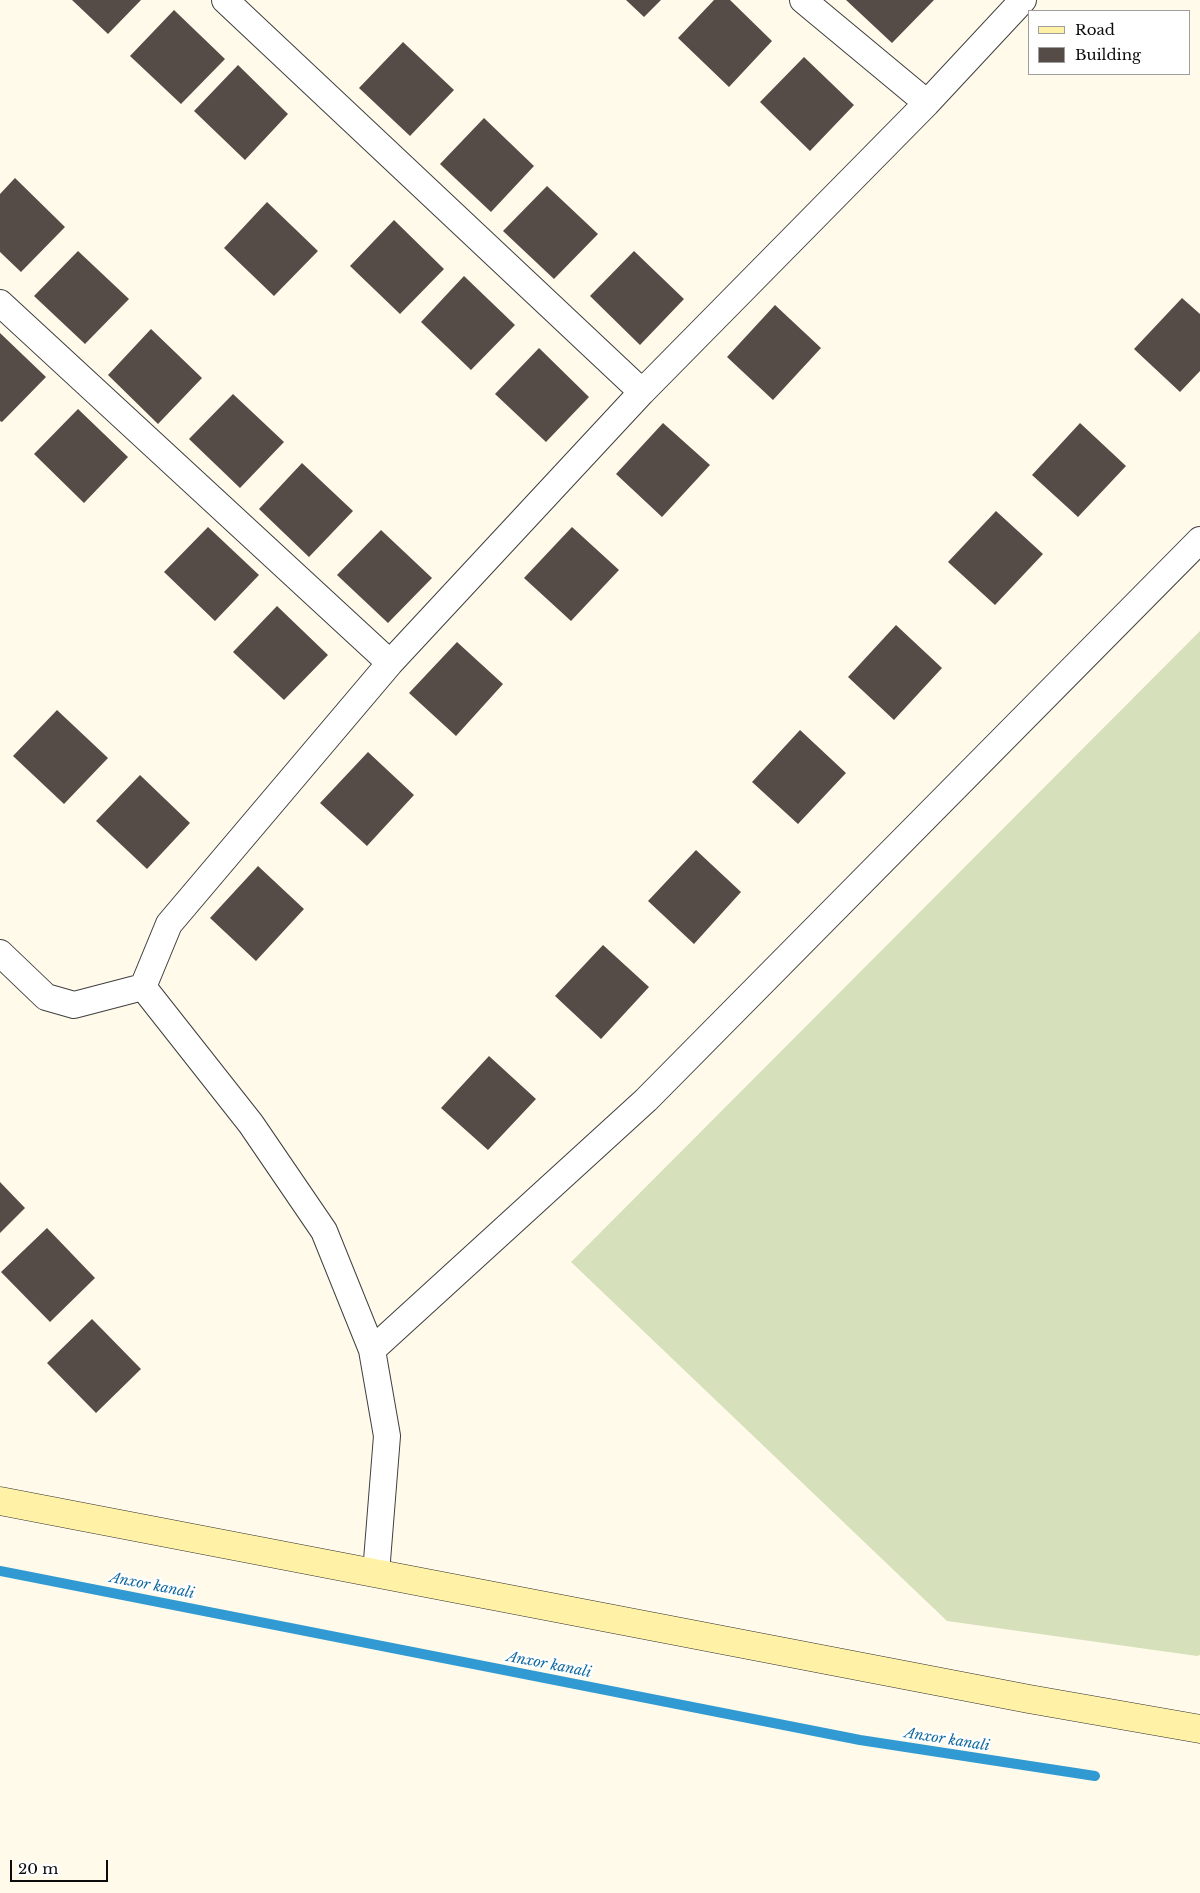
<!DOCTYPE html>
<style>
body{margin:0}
#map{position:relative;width:1200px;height:1893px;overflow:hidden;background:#fffaea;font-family:"Libre Baskerville",serif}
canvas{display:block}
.legend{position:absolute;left:1028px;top:10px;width:162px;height:65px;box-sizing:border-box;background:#fff;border:1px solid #9e9e9e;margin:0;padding:6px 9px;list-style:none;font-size:15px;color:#0c0c0c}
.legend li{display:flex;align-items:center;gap:10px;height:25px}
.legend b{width:25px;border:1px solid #9e9e9e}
.scale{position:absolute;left:10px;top:1860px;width:98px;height:22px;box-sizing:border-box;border:2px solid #0c0c0c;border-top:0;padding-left:6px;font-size:15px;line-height:18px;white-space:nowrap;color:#0c0c0c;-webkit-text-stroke:4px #fff;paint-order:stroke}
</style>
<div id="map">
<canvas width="1200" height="1893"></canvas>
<ul class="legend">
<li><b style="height:6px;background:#fff1a5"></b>Road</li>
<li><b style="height:14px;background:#554c48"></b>Building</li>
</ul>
<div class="scale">20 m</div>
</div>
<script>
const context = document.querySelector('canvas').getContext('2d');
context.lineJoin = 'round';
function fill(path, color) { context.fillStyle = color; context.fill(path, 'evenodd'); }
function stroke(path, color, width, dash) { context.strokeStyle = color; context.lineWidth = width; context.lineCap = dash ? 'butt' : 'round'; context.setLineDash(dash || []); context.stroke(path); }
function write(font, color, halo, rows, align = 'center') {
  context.font = font + ' "Libre Baskerville",serif'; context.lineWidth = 5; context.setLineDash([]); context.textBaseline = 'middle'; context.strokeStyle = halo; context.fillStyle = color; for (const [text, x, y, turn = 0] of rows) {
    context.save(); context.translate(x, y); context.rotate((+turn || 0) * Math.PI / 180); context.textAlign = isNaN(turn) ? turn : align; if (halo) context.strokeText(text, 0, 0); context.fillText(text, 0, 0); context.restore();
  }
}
fill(new Path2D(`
 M1200 631V1655L1197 1656 947 1621 571 1262Z`), '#d6e1bb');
stroke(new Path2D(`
 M0 1571 860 1740 1095 1776`), '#319ad2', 10);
fill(new Path2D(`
 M72 0H141L108 34Z
 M626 0H661L644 17Z
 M714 0H730L772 41 729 87 678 38Z
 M846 0H934L892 43Z
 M174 10 225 59 181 104 130 56Z
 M403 42 454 90 410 136 359 88Z
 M804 57 854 105 810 151 760 102Z
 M238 65 288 114 245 160 194 111Z
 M484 118 534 166 491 212 440 164Z
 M15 178 65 227 21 272 0 252V194Z
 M547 186 598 234 554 279 503 231Z
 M267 202 318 251 274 296 224 248Z
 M394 220 444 269 400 314 350 266Z
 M78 251 129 299 85 344 34 296Z
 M634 251 684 299 640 345 590 296Z
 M464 276 515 325 471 370 421 322Z
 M1182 298 1200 314V371L1180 392 1134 349Z
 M775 305 821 348 773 400 727 357Z
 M151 329 202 378 158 424 108 375Z
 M0 333 46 377 2 422 0 421Z
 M539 348 589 397 546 442 495 394Z
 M233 394 284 442 240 488 189 439Z
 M78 409 128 457 84 503 34 454Z
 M663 423 710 465 662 517 616 474Z
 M1080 423 1126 466 1078 517 1032 475Z
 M302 463 353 511 309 557 259 509Z
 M996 511 1043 554 995 605 948 562Z
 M208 527 259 575 215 621 164 572Z
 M572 527 619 570 571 621 524 578Z
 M381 530 432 578 388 623 337 575Z
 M277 606 328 655 284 700 233 652Z
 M896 625 942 668 894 720 848 677Z
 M457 642 503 684 456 736 409 693Z
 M57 710 108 758 64 804 13 756Z
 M800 730 846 773 798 824 752 782Z
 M368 752 414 795 367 846 320 803Z
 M140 775 190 823 147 869 96 821Z
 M696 850 741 892 694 944 648 901Z
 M258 866 304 909 256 961 210 918Z
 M603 945 649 987 601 1039 555 996Z
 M489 1056 536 1099 488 1150 441 1108Z
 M0 1182 25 1208 0 1233Z
 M47 1228 95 1278 50 1322 1 1272Z
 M92 1319 141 1369 96 1413 47 1363Z`), '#554c48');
const street = new Path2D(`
 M225 0 642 392
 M803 0 927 103
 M0 303 390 663
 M0 953 46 997 74 1005 143 987 169 924 390 663 642 392 927 103 1023 0
 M143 987 251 1124 324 1231 372 1350 387 1436 376 1573
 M372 1350 646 1100 1200 540`);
const secondary = new Path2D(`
 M0 1501 1029 1699 1200 1729`);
stroke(street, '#3f3f3f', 28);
stroke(secondary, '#2e2e2e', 29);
stroke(street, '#fff', 26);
stroke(secondary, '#fff1a5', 28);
write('italic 14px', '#1169a1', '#fff', [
 ["Anxor kanali",152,1586,11],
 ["Anxor kanali",549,1665,11],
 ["Anxor kanali",947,1740,9]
]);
</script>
